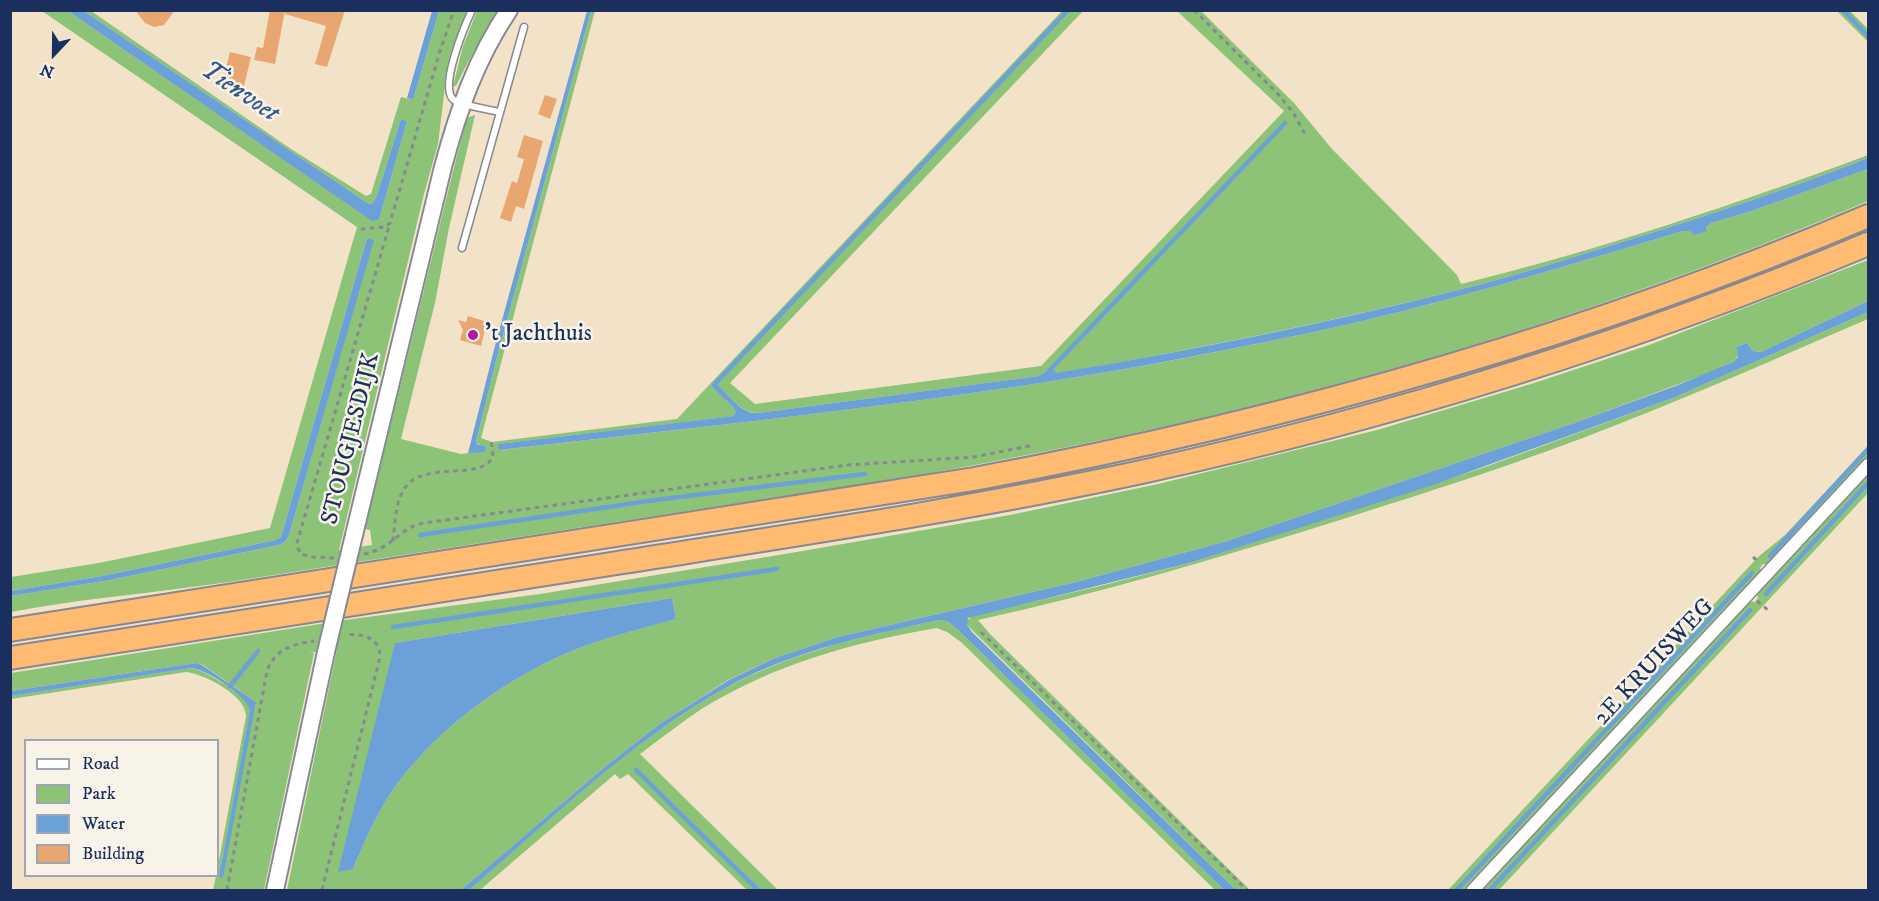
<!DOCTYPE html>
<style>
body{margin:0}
#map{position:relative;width:1879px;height:901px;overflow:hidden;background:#f2e3c8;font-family:"IM FELL DW Pica",serif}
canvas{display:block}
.frame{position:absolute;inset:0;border:12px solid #1b2f5e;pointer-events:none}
.legend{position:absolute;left:24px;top:739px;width:195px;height:138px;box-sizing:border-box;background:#f7f3e8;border:2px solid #9fa5b1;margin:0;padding:8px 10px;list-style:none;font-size:18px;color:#1b2f5e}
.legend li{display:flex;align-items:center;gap:12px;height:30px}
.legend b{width:30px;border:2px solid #9fa5b1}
.north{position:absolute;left:24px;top:24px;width:60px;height:60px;-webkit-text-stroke:4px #f7f3e8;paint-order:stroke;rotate:202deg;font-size:16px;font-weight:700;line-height:24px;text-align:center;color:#1b2f5e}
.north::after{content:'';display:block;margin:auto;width:21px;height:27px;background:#1b2f5e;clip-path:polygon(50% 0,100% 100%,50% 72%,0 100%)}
</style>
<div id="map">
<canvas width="1879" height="901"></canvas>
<div class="frame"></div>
<ul class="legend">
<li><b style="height:8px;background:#fff"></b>Road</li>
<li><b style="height:16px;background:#8cc376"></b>Park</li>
<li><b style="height:16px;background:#6ca0d8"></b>Water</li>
<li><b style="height:16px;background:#e8a770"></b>Building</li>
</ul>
<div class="north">N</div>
</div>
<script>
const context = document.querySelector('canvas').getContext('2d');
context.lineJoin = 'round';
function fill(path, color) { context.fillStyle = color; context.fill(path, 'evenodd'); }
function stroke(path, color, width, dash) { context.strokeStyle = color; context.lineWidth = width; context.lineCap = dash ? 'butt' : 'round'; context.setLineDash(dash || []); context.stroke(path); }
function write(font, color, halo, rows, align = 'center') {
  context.font = font + ' "IM FELL DW Pica",serif'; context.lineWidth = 5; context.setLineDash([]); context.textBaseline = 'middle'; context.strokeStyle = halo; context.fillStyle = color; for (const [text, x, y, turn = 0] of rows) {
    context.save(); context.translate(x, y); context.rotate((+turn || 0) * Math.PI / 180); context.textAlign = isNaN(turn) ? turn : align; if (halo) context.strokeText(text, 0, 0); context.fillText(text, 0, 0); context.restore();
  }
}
fill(new Path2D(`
 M42 11H68L373 221 379 220 407 121 401 119 377 195 373 203 369 204 84 11H91L291 149 366 196 371 194 401 97 413 100 439 11H467L446 78 438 144 424 194 339 550 372 545 370 530 365 529 456 159 466 122 469 117 475 115 449 228 435 303 401 439 461 454 468 453 480 446 476 442 496 361 591 11H595L481 438 492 442 677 419 1062 11H1083L730 383 755 404 1041 366 1284 111 1177 11H1201L1294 103 1332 149 1457 275 1461 284C1599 250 1736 204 1868 155V158C1786 190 1703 217 1619 243 1567 259 1515 276 1462 289 1328 323 1193 349 1057 374L1051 368 1039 376 758 413C740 413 726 393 715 382L711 386 734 408 736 412 735 416 499 444 500 450C664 431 829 414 993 390 1099 375 1205 355 1309 333 1436 306 1559 268 1683 231H1707L1706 227 1711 223 1752 211 1868 169V201C1593 319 1301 404 1006 459 909 478 810 492 713 507 551 532 390 557 229 582 156 593 83 598 11 612V596L110 580 279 545 285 542 289 535 373 241 367 238 281 537 276 540 102 576 11 591V577L99 563 270 528 357 227Z
 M477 11H498L468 62 456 86H453L463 46Z
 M1837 11H1850L1868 29V42Z
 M1868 260V301L1761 352 1753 351 1747 343 1736 347 1738 356 1733 362 1711 372 1577 422 1227 541 1076 582 838 637 775 658 728 680 661 723 607 765 461 890H287L337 649 309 653H314L264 890H213L216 876H218V866L246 716C246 695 204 674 186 672L11 699 10 696 191 668C203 669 241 693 248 703 251 708 250 711 249 717L219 877 256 702 203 665 196 663 11 691V673L345 620 540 594 785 554 1010 515 1158 484 1377 430 1531 384 1649 345ZM672 598 676 619C639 629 602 638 567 653 503 681 443 725 400 780 380 806 366 838 353 869L395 643Z
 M1868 312V319C1784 355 1701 392 1616 425 1526 461 1434 490 1343 519 1222 557 1101 593 978 620L990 634 1250 890H1236L967 625 966 621 973 616 1104 585 1193 562 1485 467 1673 398Z
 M1868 446V459L1768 565 1763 564 1760 568 1761 571 1469 890H1448L1758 557 1785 535Z
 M1868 469V493L1499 890H1478L1749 601 1755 602 1758 598 1756 591Z
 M942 620 949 622 957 629 1224 890H1215L961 642 947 632 937 628C853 642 772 665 700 710 679 724 660 739 640 754L778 890H747L628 774 620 779 615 774 480 890H469C550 820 628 743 722 690 773 662 828 645 884 632 903 628 923 623 942 620Z`), '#8cc376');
fill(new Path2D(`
 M68 11H84L369 204 373 203 377 195 401 119 407 121 379 220 372 221Z
 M432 11H439L413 100 407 98Z
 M587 11H591L496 361 476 442 478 445 485 446V452L468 453 496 342Z
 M1868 158V169L1752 211 1711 223 1706 227 1707 231 1694 235 1690 231H1683C1559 268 1436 306 1309 333 1204 355 1099 375 993 390 829 414 664 431 499 450L498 444 734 416 736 412 734 408 711 386 715 382C727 393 740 414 758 413L1039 376 1051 368 1057 373C1193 350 1328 323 1462 289 1515 276 1567 259 1619 243 1703 217 1786 190 1868 158Z
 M367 238 374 240 289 535 285 542 279 545 110 580 11 596V591L102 576 276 540 281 537Z
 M1868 301V312L1673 398 1430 486 1193 562 968 618 967 625 972 632 1236 890H1224L957 629 949 622 942 620C921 623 900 629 880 633 825 646 771 662 722 690 628 743 550 821 469 890H461L607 765 661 723 729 680 775 658 838 637 1076 582 1227 541 1577 422 1678 385 1733 362 1738 357 1736 347 1747 343 1753 351 1761 352Z
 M672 598 676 619C640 629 602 638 567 653 503 681 443 725 400 780 380 806 366 838 353 869L338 872 395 643Z
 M196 663 202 665 256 702 223 878 219 877 250 710C247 696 206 669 191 668L11 696V691Z`), '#6ca0d8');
stroke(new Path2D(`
 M1843 10 1868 36
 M1049 371 1285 123
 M717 387 714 385 1068 10
 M420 535 655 500 865 474
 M1770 556 1868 449
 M1766 594 1868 483
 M393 627 777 569
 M230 686 258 651
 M636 770 758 890
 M1457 890 1752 573
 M1490 890 1750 610`), '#6ca0d8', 4.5);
fill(new Path2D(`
 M135 10H175L164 25 154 27 145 23Z
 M270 10H285L275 64 254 60 257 47 263 48Z
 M285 10H345L327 67 315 64 326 26 285 14Z
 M230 52 251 57 243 90 222 85Z
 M545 95 557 99 550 119 538 114Z
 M524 135 543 141 524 209 516 206 511 222 500 218 512 181 517 183 524 159 517 157Z
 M468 316 487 322 481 346 460 340 463 330 458 320 466 322Z`), '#e8a770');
const service = new Path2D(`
 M472 10C465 25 438 89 454 100 463 106 488 109 499 112
 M462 248 524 27`);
const minor = new Path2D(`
 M1473 890 1868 465`);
const tertiary = new Path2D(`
 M354 535 443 167C458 111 476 59 509 10
 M275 890 326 652`);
const motorway = new Path2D(`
 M10 630 974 479C1280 422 1582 338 1868 216
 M10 658C213 626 415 594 617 563 794 535 971 509 1146 471 1393 417 1636 341 1868 244`);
stroke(service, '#868993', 9);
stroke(minor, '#868993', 15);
stroke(tertiary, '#868993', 20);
stroke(motorway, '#868993', 26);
stroke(new Path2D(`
 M1194 10 1279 95 1294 114 1306 136
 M361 229 385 227 390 223 440 51 454 10
 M393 541C395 525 395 505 403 491 420 458 482 483 493 456L491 438
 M364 554C392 549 400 527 424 523L848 465 974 457 1034 445
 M1753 557 1759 562
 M334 558 313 557 301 554 297 547V543L390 223
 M1757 601 1768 610
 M981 632 1247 890
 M227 890 267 671C275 649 293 644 314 641
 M322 890 380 657C380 637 362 633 345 635`), '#868993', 3, [4.5, 4.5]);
stroke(service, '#fff', 6);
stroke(minor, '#fff', 12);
stroke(tertiary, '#fff', 16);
stroke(motorway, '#ffbb71', 22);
const tertiaryBridge = new Path2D(`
 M326 652 354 535`);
stroke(tertiaryBridge, '#868993', 20, []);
stroke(tertiaryBridge, '#fff', 16);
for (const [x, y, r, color] of [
 [473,335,6,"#b5179e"]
]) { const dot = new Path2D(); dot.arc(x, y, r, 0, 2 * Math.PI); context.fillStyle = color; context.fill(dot); stroke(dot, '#f7f3e8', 2); }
write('24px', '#1b2f5e', '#f7f3e8', [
 ["'t Jachthuis",485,335]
], 'left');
write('24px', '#1b2f5e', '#f7f3e8', [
 ["STOUGJESDIJK",352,439,-76],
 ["2E KRUISWEG",1655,663,-47]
]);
write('italic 26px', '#375789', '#f7f3e8', [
 ["Tienvoet",239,93,34]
]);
</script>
